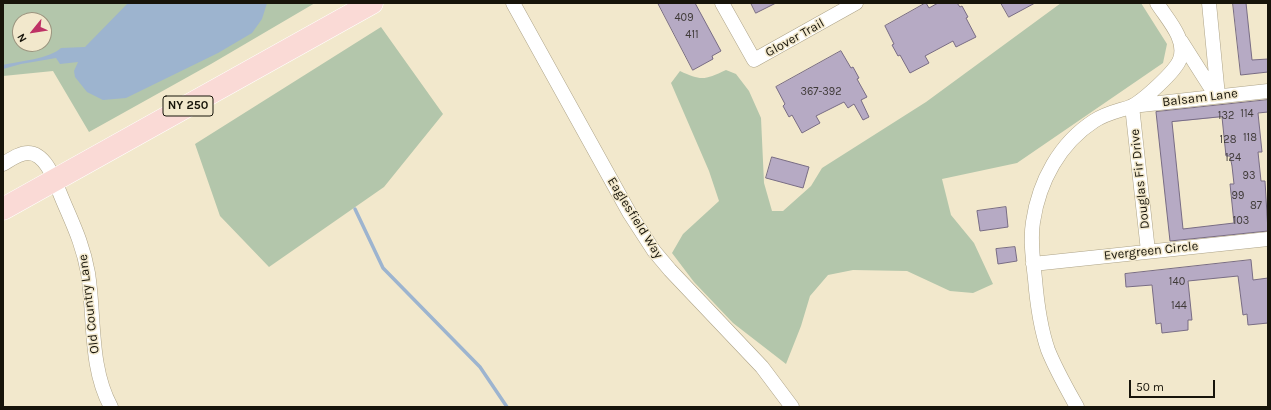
<!DOCTYPE html>
<style>
body{margin:0}
#map{position:relative;width:1271px;height:410px;overflow:hidden;background:#f2e8cc;font-family:Karla,sans-serif}
canvas{display:block}
.frame{position:absolute;inset:0;border:4px solid #17140a;pointer-events:none}
.north{position:absolute;left:12px;top:12px;width:40px;height:40px;box-sizing:border-box;background:#f2e8cc;border:1px solid #9a937e;border-radius:50%;rotate:240deg;font-size:11px;font-weight:700;line-height:16px;text-align:center;color:#17140a}
.north::after{content:'';display:block;margin:auto;width:14px;height:18px;background:#be3265;clip-path:polygon(50% 0,100% 100%,50% 72%,0 100%)}
.scale{position:absolute;left:1129px;top:380px;width:86px;height:18px;box-sizing:border-box;border:2px solid #17140a;border-top:0;padding-left:5px;font-size:12px;line-height:14px;white-space:nowrap;color:#17140a;-webkit-text-stroke:3px #f2e8cc;paint-order:stroke}
</style>
<div id="map">
<canvas width="1271" height="410"></canvas>
<div class="frame"></div>
<div class="north">N</div>
<div class="scale">50 m</div>
</div>
<script>
const context = document.querySelector('canvas').getContext('2d');
context.lineJoin = 'round';
function fill(path, color) { context.fillStyle = color; context.fill(path, 'evenodd'); }
function stroke(path, color, width, dash) { context.strokeStyle = color; context.lineWidth = width; context.lineCap = dash ? 'butt' : 'round'; context.setLineDash(dash || []); context.stroke(path); }
function write(font, color, halo, rows, align = 'center') {
  context.font = font + ' Karla,sans-serif'; context.lineWidth = 3; context.setLineDash([]); context.textBaseline = 'middle'; context.strokeStyle = halo; context.fillStyle = color; for (const [text, x, y, turn = 0] of rows) {
    context.save(); context.translate(x, y); context.rotate((+turn || 0) * Math.PI / 180); context.textAlign = isNaN(turn) ? turn : align; if (halo) context.strokeText(text, 0, 0); context.fillText(text, 0, 0); context.restore();
  }
}
fill(new Path2D(`
 M3 3H315L211 64 89 132 53 71 3 76ZM20 20H44V44H20Z
 M1061 3H1141L1167 44 1163 63 1017 163 942 179 951 215 974 243 993 284 973 293 950 291 907 271 853 270 828 275 810 296 801 326 786 364 733 323 694 282 672 253 683 234 719 201 709 171 671 83 680 71C701 81 705 80 726 70L736 74 749 91 761 118 764 183 772 211H783L811 186 822 168 926 102Z
 M381 27 443 114 384 187 269 267 220 216 195 144Z`), '#b3c6ab');
fill(new Path2D(`
 M128 3H267L262 19 252 33 218 53 126 98 103 100 87 92 75 77 74 71 78 62 60 64 56 58 21 64 3 69V65C19 61 49 59 61 48L85 47Z`), '#9db4cf');
stroke(new Path2D(`
 M355 209 383 268 480 367 507 407`), '#9db4cf', 3.5);
const building = new Path2D(`
 M658 3H695L721 51 712 56 713 59 693 70Z
 M751 3H776L756 13Z
 M926 3 929 8 938 3H957L960 7 962 6 968 17 966 18 976 37 956 47 953 41 925 56 929 63 910 73 900 55 898 56 892 45 894 44 885 26Z
 M1001 3H1035L1009 17Z
 M1233 3H1246L1252 60 1268 59V72L1241 75Z
 M841 51 851 68 853 67 859 78 857 79 867 97 861 100 869 117 863 120 854 104 848 108 844 102 816 116 820 123 802 133 792 115 789 117 783 106 785 104 776 87Z
 M1268 100V112L1258 113 1262 152H1258L1261 181H1265L1268 231 1170 241 1156 112ZM1222 117 1226 156H1230L1232 166 1234 184H1230L1234 223 1183 229 1172 122Z
 M772 157 809 167 803 188 766 178Z
 M1006 207 1008 227 980 231 977 211Z
 M1015 247 1017 261 998 264 996 249Z
 M1251 260 1253 280 1268 278V323L1248 325 1247 314 1243 315 1238 276 1188 281 1192 320H1188V330L1162 333 1161 323 1156 324 1152 285 1126 287 1125 274Z`);
fill(building, '#b6aac4');
stroke(building, '#786c84', 1);
const street = new Path2D(`
 M513 3 630 214 654 251 670 270 762 367 792 407
 M722 3 754 60 856 3
 M1209 3 1218 96
 M1181 41 1216 96
 M3 164C10 160 19 153 28 153 45 153 54 178 59 191 71 221 82 240 88 273 95 317 89 367 111 407
 M1148 251 1132 106 1268 91
 M1033 264 1268 239
 M1077 407C1067 389 1056 370 1048 350 1040 327 1037 303 1035 279 1033 260 1030 240 1033 222 1039 181 1060 143 1094 121 1106 113 1118 111 1130 107 1142 102 1176 71 1180 59 1187 39 1167 19 1157 3`);
const primary = new Path2D(`
 M3 209 372 3`);
stroke(street, '#ada388', 15);
stroke(primary, '#fff', 23);
stroke(street, '#fff', 14);
stroke(primary, '#fadad6', 22);
write('11px', '#3f3a38', null, [
 ["409",684,18],
 ["411",692,35],
 ["367-392",821,92],
 ["114",1247,114],
 ["132",1226,116],
 ["118",1250,138],
 ["128",1228,140],
 ["124",1233,158],
 ["93",1249,176],
 ["99",1238,196],
 ["87",1256,206],
 ["103",1241,221],
 ["140",1177,282],
 ["144",1179,306]
]);
for (const [x, y, w] of [
 [188,106,50]
]) { const box = new Path2D(); box.roundRect(x - w / 2, y - 10, w, 20, 3); context.fillStyle = '#f2e8cc'; context.fill(box); stroke(box, '#17140a', 1); }
write('bold 12px', '#17140a', null, [
 ["NY 250",188,106]
]);
write('13px', '#17140a', '#f2e8cc', [
 ["Glover Trail",795,38,-29],
 ["Balsam Lane",1200,98,-7],
 ["Douglas Fir Drive",1140,179,-96],
 ["Eaglesfield Way",635,218,58],
 ["Evergreen Circle",1151,251,-6],
 ["Old Country Lane",89,304,-97]
]);
</script>
